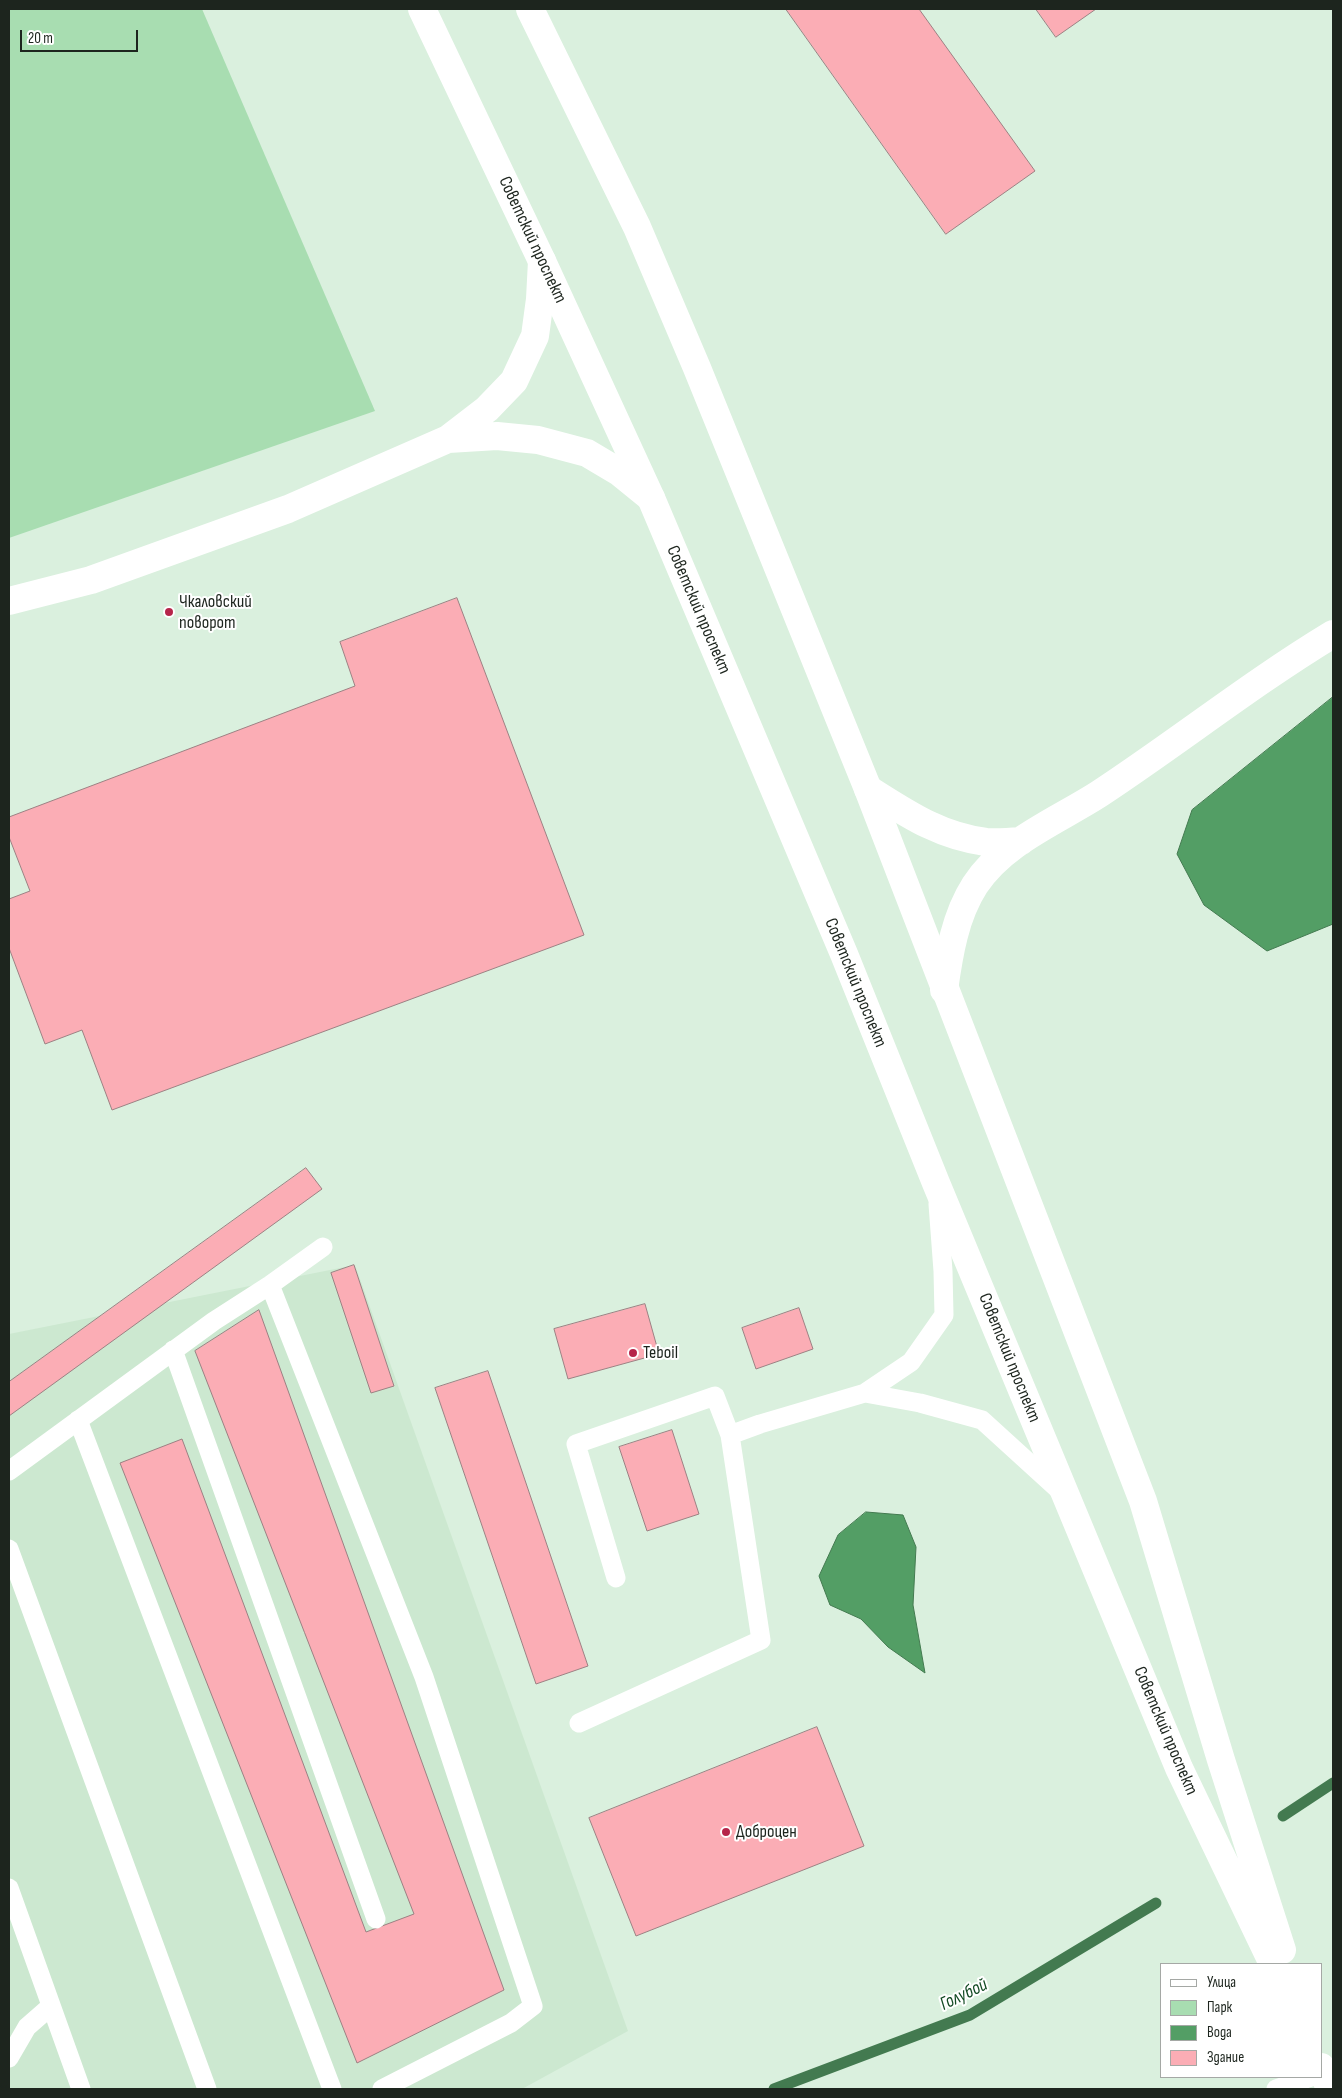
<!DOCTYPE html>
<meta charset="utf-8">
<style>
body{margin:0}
#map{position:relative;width:1342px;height:2098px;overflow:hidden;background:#daf0de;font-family:"Sofia Sans Condensed",sans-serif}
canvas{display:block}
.frame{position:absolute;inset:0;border:10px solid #1d251e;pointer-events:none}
.legend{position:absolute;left:1160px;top:1963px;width:162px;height:115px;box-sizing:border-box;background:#fff;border:1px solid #a5a8a5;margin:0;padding:6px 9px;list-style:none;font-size:15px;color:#1d251e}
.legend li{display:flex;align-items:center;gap:10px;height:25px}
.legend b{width:25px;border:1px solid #a5a8a5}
.scale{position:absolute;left:20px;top:30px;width:118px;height:22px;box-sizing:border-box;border:2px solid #1d251e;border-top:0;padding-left:6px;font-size:15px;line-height:18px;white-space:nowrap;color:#1d251e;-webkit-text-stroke:4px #fff;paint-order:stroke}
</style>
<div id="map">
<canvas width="1342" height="2098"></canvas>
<div class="frame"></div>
<ul class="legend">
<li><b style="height:6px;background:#fff"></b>Улица</li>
<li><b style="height:14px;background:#a8ddb1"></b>Парк</li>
<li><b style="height:14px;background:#539e65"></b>Вода</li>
<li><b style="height:14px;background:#fbadb5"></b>Здание</li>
</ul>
<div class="scale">20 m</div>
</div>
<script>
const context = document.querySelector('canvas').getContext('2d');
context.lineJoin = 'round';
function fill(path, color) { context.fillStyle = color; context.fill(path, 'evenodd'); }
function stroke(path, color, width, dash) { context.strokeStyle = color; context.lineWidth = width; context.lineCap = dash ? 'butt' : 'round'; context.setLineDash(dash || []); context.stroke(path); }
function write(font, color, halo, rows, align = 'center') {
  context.font = font + ' "Sofia Sans Condensed",sans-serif'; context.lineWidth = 4; context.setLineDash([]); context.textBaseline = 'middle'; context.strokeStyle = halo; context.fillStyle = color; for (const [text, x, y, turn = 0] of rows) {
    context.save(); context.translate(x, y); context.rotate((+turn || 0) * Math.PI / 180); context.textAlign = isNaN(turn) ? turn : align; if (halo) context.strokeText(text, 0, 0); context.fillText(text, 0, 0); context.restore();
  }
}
fill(new Path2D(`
 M355 1265 628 2031 522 2089H9V1334Z`), '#cce8d0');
fill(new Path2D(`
 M9 9H202L375 411 9 538Z`), '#a8ddb1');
const water = new Path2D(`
 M1333 697V924L1267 951 1204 905 1177 854 1192 810Z
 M866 1512 903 1515 916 1547 913 1605 925 1673 888 1647 861 1619 830 1605 819 1576 838 1535Z`);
fill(water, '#539e65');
stroke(water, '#437a50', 1);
stroke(new Path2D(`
 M1283 1816 1333 1783
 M774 2089 970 2015 1156 1903`), '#437a50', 11);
const building = new Path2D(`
 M786 9H919L1035 171 946 234Z
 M1036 9H1096L1056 37Z
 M457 598 584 935 112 1110 82 1030 45 1044 9 948V899L30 891 9 837V817L355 686 340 642Z
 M306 1168 322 1189 9 1416V1382Z
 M354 1265 394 1386 371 1393 331 1273Z
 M645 1304 659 1354 568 1379 554 1329Z
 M799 1308 813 1349 756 1369 742 1328Z
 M259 1310 504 1990 357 2063 120 1463 182 1439 366 1932 414 1914 195 1351Z
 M488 1371 588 1666 536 1684 435 1388Z
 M672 1430 699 1514 647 1531 619 1447Z
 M817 1727 864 1846 636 1936 589 1818Z`);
fill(building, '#fbadb5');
stroke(building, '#9c8183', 1);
stroke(new Path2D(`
 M270 1285 424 1677 533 2006 511 2023 382 2089
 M173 1350 376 1919
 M865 1393 920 1403 982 1420 1060 1491
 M78 1420 332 2089
 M9 1471 214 1321 270 1285 323 1247
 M9 1549 207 2089
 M616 1578 576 1444 715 1396 730 1435 760 1424 865 1393 911 1362 944 1315 943 1271 938 1204
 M579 1723 761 1640 730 1435
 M9 1888 81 2089
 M9 2058 27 2027 51 2006
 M1276 2089 1311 2077`), '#fff', 19);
stroke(new Path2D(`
 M448 439 497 436 538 440 587 453 619 472 651 498
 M9 601 91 580 288 509 448 439 487 409 514 381 535 336 540 299 542 261
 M868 789C906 813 939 836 986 842 997 843 1009 842 1021 841
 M944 990C949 954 955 916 975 885 1003 842 1057 821 1099 794 1178 742 1252 683 1333 634`), '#fff', 28);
stroke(new Path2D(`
 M422 9 542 261 651 498 844 954 936 1183 1179 1768 1273 1964
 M530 9 637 227 697 368 868 789 1143 1501 1221 1760 1282 1950
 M1321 2067 1330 2089`), '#fff', 28);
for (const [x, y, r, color] of [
 [169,612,5,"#b6254a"],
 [633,1353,5,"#b6254a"],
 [726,1832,5,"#b6254a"]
]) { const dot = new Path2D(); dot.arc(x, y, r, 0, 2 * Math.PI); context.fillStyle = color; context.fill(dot); stroke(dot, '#fff', 2); }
write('18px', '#1d251e', '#fff', [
 ["Советский проспект",532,240,65],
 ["Советский проспект",698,610,67],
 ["Советский проспект",855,983,68],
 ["Советский проспект",1009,1358,68],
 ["Советский проспект",1165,1731,67]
]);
write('18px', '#1d251e', '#fff', [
 ["Чкаловский",179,602],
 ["поворот",179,623],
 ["Teboil",643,1353],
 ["Доброцен",736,1832]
], 'left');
write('italic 19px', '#134b24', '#fff', [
 ["Голубой",964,1995,-26]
]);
</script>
